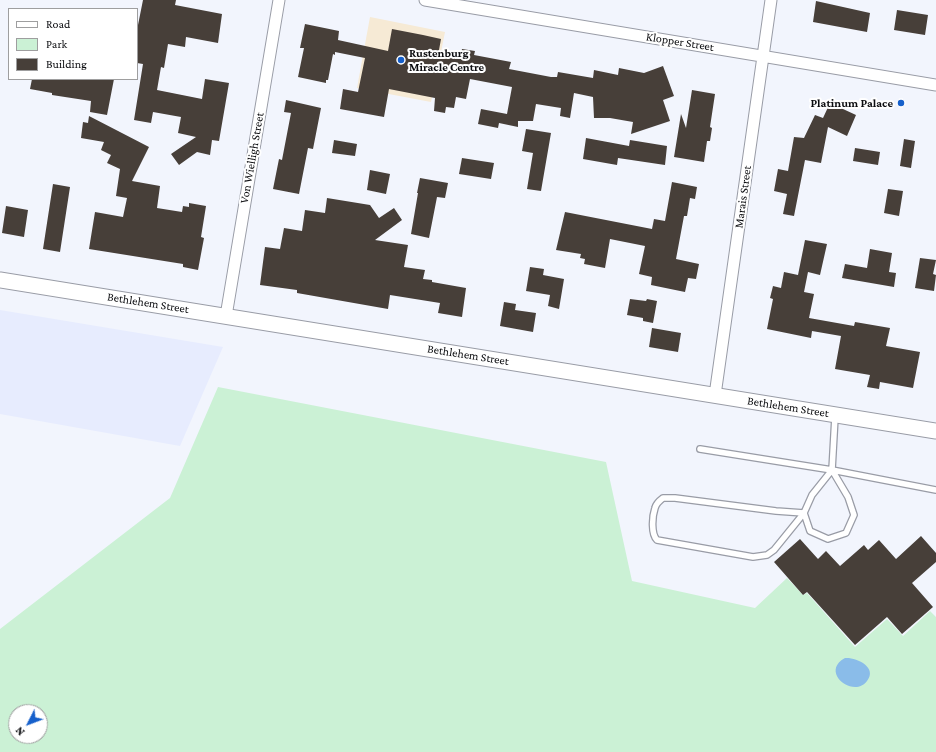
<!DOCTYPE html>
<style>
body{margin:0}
#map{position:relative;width:936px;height:752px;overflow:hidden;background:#f2f5fd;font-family:"Crimson Pro",serif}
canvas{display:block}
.legend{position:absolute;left:8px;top:8px;width:130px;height:72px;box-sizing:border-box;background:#fff;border:1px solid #9e9e9f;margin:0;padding:5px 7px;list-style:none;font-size:12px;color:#0c0d10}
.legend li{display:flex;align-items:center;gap:8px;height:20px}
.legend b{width:20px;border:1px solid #9e9e9f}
.north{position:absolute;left:8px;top:704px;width:40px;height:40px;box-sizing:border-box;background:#fff;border:1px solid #9e9e9f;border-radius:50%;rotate:228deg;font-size:11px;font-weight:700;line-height:16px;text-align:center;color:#0c0d10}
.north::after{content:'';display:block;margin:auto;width:14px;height:18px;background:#1660cb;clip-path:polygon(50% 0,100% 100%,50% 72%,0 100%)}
</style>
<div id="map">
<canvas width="936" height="752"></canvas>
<ul class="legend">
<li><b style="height:5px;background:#fff"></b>Road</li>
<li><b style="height:11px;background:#cbf1d5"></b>Park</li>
<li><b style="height:11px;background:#473f39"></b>Building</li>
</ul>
<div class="north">N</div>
</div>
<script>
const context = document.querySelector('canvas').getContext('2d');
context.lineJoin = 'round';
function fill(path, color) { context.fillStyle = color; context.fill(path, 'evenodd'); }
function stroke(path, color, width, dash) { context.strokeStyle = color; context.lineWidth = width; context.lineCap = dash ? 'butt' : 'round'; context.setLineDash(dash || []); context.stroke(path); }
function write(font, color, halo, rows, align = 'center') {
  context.font = font + ' "Crimson Pro",serif'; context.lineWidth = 4; context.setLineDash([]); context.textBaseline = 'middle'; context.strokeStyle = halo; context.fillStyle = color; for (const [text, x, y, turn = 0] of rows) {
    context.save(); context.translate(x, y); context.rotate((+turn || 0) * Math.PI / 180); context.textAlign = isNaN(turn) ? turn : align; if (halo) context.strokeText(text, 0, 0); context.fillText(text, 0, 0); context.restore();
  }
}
fill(new Path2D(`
 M0 310 223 347 180 446 0 414Z`), '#e7ecfe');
fill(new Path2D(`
 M370 17 445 32 431 102 357 88Z`), '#f6ead5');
fill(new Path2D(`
 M218 387 606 462 632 581 755 608 787 578 803 595 807 593 855 647 887 619 903 636 930 611 936 617V752H0V629L170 498ZM16 712H40V736H16Z`), '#cbf1d5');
fill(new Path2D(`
 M845 658C856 657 878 667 867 681 854 699 819 672 845 658Z`), '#8abce9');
fill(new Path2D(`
 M143 0H176L175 5 222 14 218 43 186 37 185 47 168 44 164 68 161 67 157 90 202 99 205 79 229 83 219 141 212 140 210 155 197 152 179 165 171 154 196 137 178 133 181 117 153 112 151 123 134 120 143 64 137 63V30Z
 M816 1 870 13 867 32 813 22Z
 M897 10 928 15 925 35 894 30Z
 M305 24 339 31 338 40 388 51 392 29 423 35 441 39 439 50 461 54 462 49 475 51 474 55 511 62 509 69 551 77H557L558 72 593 78 594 70 618 75 619 68 644 73 663 66 674 96 663 100 670 121 631 134 633 122 610 118H594L593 97 574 93 570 118 560 116 561 108 536 104 533 121H518V127L499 123 498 128 478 124 481 109 507 114 512 87 470 79 466 99 456 97 454 108 446 107 445 113 434 111 435 98 389 89 384 117 340 109 343 89 358 92 365 58 335 52V55L333 54 328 80H326V83L298 77 304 48H300Z
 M32 79H114L107 115 90 112 91 101 52 95V93L30 89Z
 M692 90 715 94 710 127 712 128 710 141H707L704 162 674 157 681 114 686 128Z
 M286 100 321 108 313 149 308 148 299 194 273 189 279 159 282 160 291 113 284 112Z
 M830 103 856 115 847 136 828 127 821 163 805 160 794 216 783 214 787 194 774 191 778 169 788 171 794 137 804 138 815 115 823 118Z
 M89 116 149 147 132 181 160 186 157 208 182 212 183 206 189 207V203L206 206 201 237 204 238 198 270 183 267V264L89 249 95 212 123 217 127 198 116 196 120 169 107 163 111 155 101 150 104 142 81 138 83 122 88 123Z
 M526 129 551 133 541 191 527 189 533 153 522 151Z
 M586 138 629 146 630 140 667 146 665 165 618 158 617 165 583 159Z
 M904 139 915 141 911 168 900 166Z
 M334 140 357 144 355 156 332 153Z
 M855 148 880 152 878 165 853 161Z
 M462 158 494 163 491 179 459 174Z
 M370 170 390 174 386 194 367 190Z
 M420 178 448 183 445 198 437 197 429 238 411 234 418 193H417Z
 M672 182 697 187 695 199 690 198 687 216H684L676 259 699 264 696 279 688 278 685 292 651 285 652 277 639 274 645 246 610 239 605 268 584 264 585 259 580 258 581 254 556 250 565 212 652 229 654 219 665 221Z
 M53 184 70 187 60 252 43 249Z
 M888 189 903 191 899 216 884 213Z
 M327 198 370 205 379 218 394 208 402 220 375 240 408 245 404 267 425 270 423 279 432 280V282L466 288 462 317 438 313 440 303 390 295 388 309 297 293V290L260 285 265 247 280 249 284 228 302 231 305 210 325 213Z
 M6 206 28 210 24 237 2 233Z
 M805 240 827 244 820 275 808 272 804 292 814 294 809 318 854 326 855 322 890 328 886 346 920 352 913 388 880 382 879 389 867 387 870 375 835 369 841 336 812 331 811 338 767 329 773 299 770 298 773 286 781 288 784 272 798 275Z
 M870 249 892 253 889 272 896 273 894 287 842 278 845 264 867 268Z
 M920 258 936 260 933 274 936 275 934 291 915 288Z
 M530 267 544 269 543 275 564 279 559 309 548 306 550 295 526 291Z
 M630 299 646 301 647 299 657 301 653 323 643 321V318L627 315Z
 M504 302 516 304 515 310 536 313 533 332 500 326Z
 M652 328 681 333 678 352 649 347Z
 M921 536 936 553V562L912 583 933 607 902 634 887 617 855 645 807 592 803 595 774 562 800 539 818 559 826 551 840 566 864 545 868 550 879 540 896 559Z`), '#473f39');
const service = new Path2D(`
 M700 449 832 470 936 490
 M832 470 848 497 854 515 846 533 828 539 810 531 804 513 812 495Z
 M832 470 835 417
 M663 498H675L776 511 804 513 774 550 767 555 753 557 657 540C651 534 652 517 655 508 656 504 659 501 663 498Z`);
const minor = new Path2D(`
 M425 0 936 85
 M226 316 279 0
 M715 395 771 0`);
const secondary = new Path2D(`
 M0 280 936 431`);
stroke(service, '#999ca6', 8);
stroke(minor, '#999ca6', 13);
stroke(secondary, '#999ca6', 17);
stroke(service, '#fff', 5.5);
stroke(minor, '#fff', 11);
stroke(secondary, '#fff', 15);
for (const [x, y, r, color] of [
 [401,60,4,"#1660cb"],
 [901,103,4,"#1660cb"]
]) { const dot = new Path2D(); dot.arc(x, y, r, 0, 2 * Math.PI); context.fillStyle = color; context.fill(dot); stroke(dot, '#fff', 1.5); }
write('12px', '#0c0d10', '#fff', [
 ["Klopper Street",680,42,9],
 ["Von Wielligh Street",252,158,-80],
 ["Marais Street",743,197,-82],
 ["Bethlehem Street",148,303,9],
 ["Bethlehem Street",468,355,9],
 ["Bethlehem Street",788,407,9]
]);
write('bold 12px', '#0c0d10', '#fff', [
 ["Rustenburg",409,53],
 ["Miracle Centre",409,67],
 ["Platinum Palace",893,103,"right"]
], 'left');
</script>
